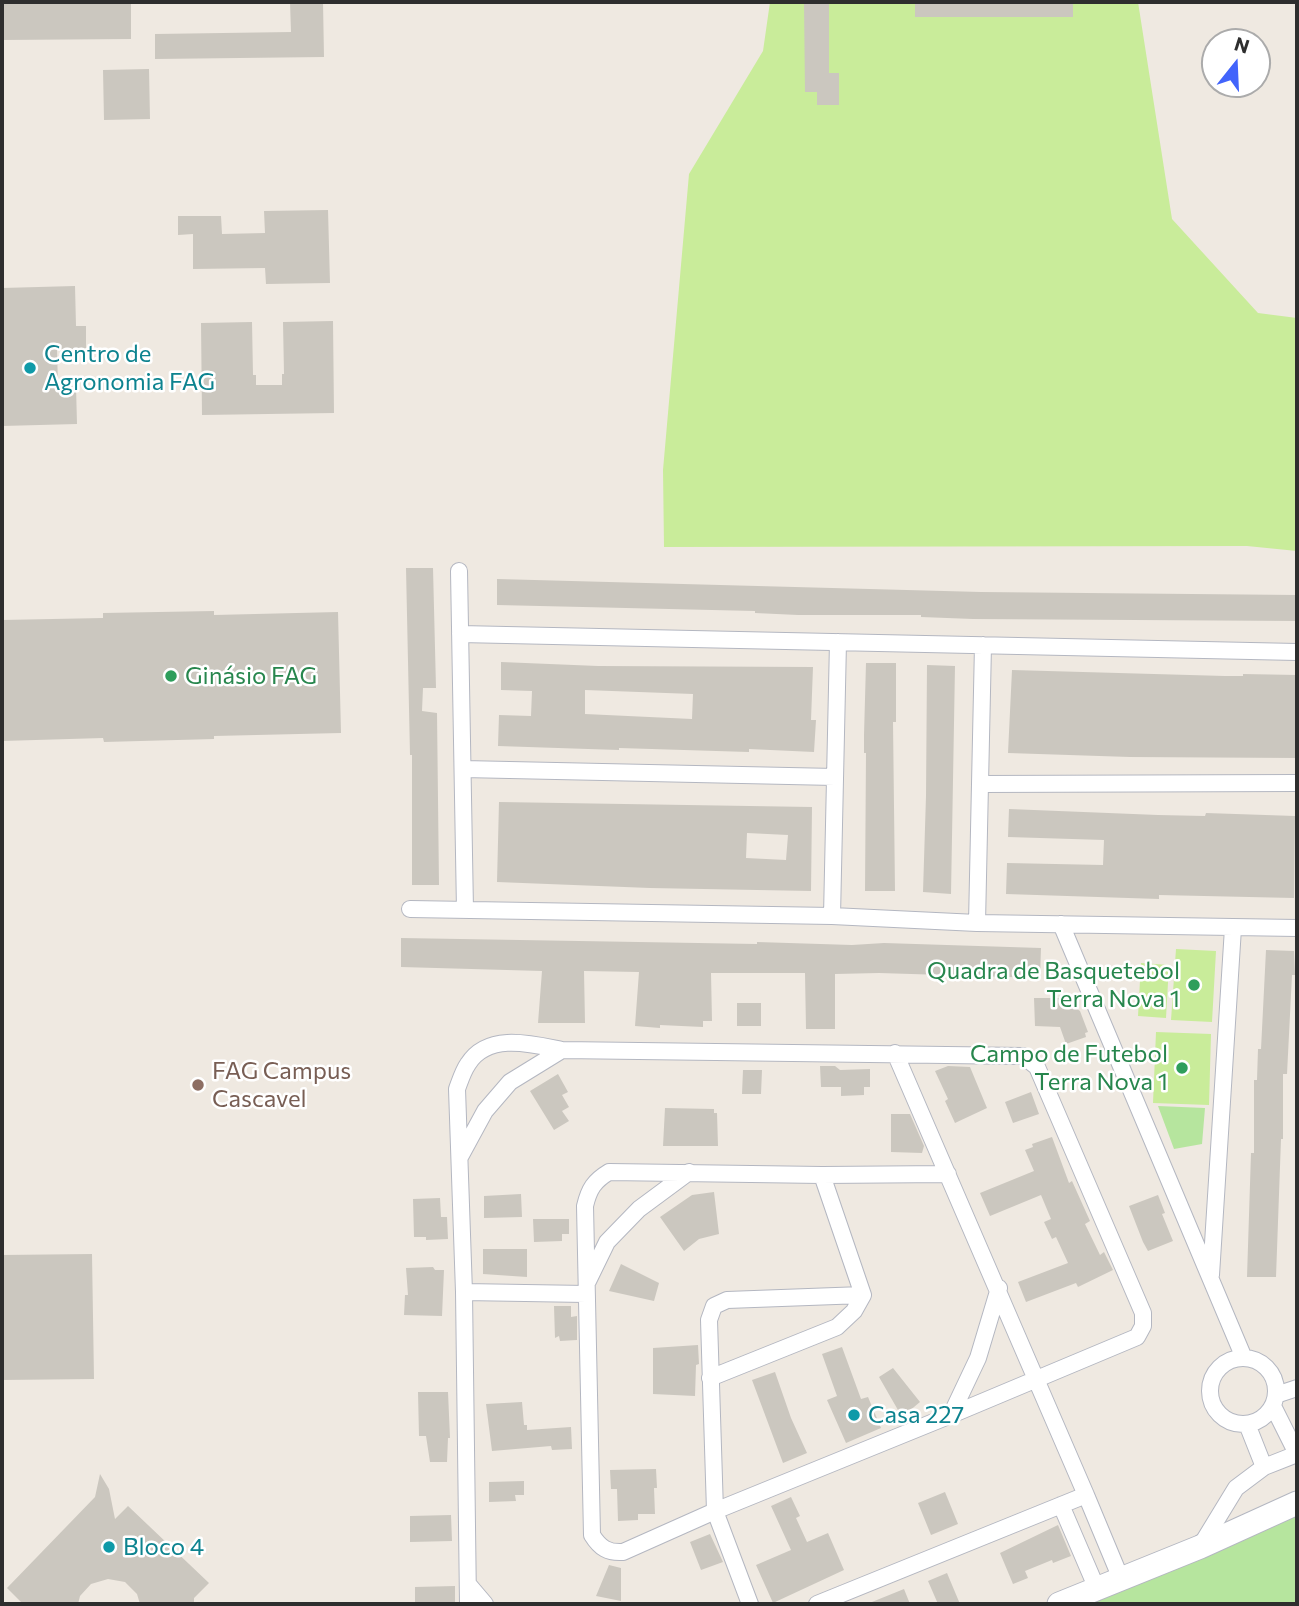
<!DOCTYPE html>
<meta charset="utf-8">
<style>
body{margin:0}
#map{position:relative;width:1299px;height:1606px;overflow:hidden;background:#efe9e1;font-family:Commissioner,sans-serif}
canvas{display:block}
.frame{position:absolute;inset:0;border:4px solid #2e2e2e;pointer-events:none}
.north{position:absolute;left:1201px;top:28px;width:70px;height:70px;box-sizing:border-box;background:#fff;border:2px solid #ababab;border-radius:50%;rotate:18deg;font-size:19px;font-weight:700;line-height:28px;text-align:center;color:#2e2e2e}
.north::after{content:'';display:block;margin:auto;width:24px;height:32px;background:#4264fb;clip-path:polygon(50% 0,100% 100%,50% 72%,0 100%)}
</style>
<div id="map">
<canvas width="1299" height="1606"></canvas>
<div class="frame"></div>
<div class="north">N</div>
</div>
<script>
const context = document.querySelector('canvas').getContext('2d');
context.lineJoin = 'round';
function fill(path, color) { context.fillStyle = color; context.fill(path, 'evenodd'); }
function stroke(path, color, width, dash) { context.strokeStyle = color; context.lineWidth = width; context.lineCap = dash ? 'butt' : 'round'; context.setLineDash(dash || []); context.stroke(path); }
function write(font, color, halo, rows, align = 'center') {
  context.font = font + ' Commissioner,sans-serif'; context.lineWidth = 5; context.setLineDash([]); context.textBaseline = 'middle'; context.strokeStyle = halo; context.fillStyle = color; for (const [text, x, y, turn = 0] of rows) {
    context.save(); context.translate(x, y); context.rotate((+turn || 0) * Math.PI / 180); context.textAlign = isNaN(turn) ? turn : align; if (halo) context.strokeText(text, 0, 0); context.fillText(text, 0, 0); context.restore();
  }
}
fill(new Path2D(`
 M1158 1106 1205 1108 1202 1144 1174 1149Z
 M1297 1511V1604H1081Z`), '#b6e59e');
fill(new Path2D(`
 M770 2H1138L1172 219 1258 313 1297 318V551L1247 546 664 547 663 470 689 174 763 51Z
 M1176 949 1216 951 1212 1022 1171 1020Z
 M1141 963 1169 965 1166 1018 1138 1016Z
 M1156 1032 1211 1034 1209 1105 1153 1103Z`), '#c9ec9a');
fill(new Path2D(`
 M2 2H131V39L2 40Z
 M290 2H323L324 57 155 59V34L291 32Z
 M915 2H1073V17H915Z
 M804 3H829V73H839V105H817V92H805Z
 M149 69 150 119 104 120 103 70Z
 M328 210 330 283 266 284 265 268 193 269V234L178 235V216H221L222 234 265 233 264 211Z
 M75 286 76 326H86V349H57L58 386H76L77 424 2 426V288Z
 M333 321 334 413 202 415 201 323 252 322 253 375H256V385H282V374H284L283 322Z
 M406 568H433L436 688H423L422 711 437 713 439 885H412V755H410Z
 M497 579 981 592 1297 595V621L973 619 921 617V615H798L755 613V611L497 605Z
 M214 611V615L338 612 341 733 214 736V739L104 742 103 738 2 741V620L103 618V613Z
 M501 662 598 666 813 667 811 720H816L814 752 749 749V752L619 748V750L588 749 498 746 499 715 531 716 532 691 501 690ZM585 690 693 694 692 719 585 714Z
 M866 663H896V722H893L895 891H865L866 753H864V735Z
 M927 665 955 666 951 894 923 892 926 796Z
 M1012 670 1225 676H1243V674L1297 675V758L1130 757 1008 753Z
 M499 802 812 807 811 891 650 888 497 882ZM747 833 788 835 786 860 746 858Z
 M1009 809 1158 815 1205 816 1206 813 1295 816 1294 898 1159 895V899L1006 894 1007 863 1103 865 1104 840 1008 837Z
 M401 938 757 944V942L852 945 884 943 1041 948 1040 978 879 973 835 974V1029H806L805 973H711L712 1021H703V1027L660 1025V1028L635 1026 639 972 584 971 585 1023H538L542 971 401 967Z
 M1266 950 1294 951 1295 975H1292L1287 1074H1283V1139H1281L1276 1277H1247L1251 1153H1254V1080H1257L1258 1049H1261Z
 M1034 998H1071L1068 1003 1080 1011 1088 1032 1085 1033 1086 1037 1066 1044 1060 1027 1035 1026Z
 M737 1003H761V1026H737Z
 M820 1066H835L840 1070 870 1069V1087H864V1095L841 1096V1087H821Z
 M948 1066 970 1067 987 1108 955 1123 945 1101 948 1099 935 1071Z
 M743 1070H762L761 1094H742Z
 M558 1074 568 1092 562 1095 569 1107 562 1111 569 1121 554 1130 530 1091Z
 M1031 1092 1039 1114 1013 1123 1005 1102Z
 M665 1108 714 1109V1113H717L718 1146H663Z
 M891 1114H910L924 1146 922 1153 891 1152Z
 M1052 1137 1069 1183 1072 1181 1090 1221 1085 1224 1100 1255 1104 1252 1113 1270 1078 1287 1076 1283 1026 1302 1018 1282 1068 1263 1056 1237 1052 1239 1044 1222 1051 1219 1041 1195 990 1216 980 1193 1034 1171 1025 1150 1033 1147 1032 1144Z
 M714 1192 719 1234 699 1239 684 1251 660 1217 692 1195Z
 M521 1194 522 1217 484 1218V1196Z
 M1158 1195 1165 1213 1162 1214 1173 1241 1148 1251 1143 1242 1129 1206Z
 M440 1198 441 1217H447L448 1239 426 1240V1237H414L413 1199Z
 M533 1219H569V1234H562V1241L534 1242Z
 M483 1249H527V1277L483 1274Z
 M92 1254 94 1379 2 1380V1255Z
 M621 1264 659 1283 654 1301 609 1291Z
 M433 1267 435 1270H444L442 1316 404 1315 405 1295H408L406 1268Z
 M554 1306H571V1317L577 1316V1340L560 1341 559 1336 555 1338Z
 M698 1345 699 1364 696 1365 695 1396 653 1394V1348Z
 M842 1347 861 1399 868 1397 881 1428 846 1443 827 1400 837 1396 822 1354Z
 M893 1368 920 1402 902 1417 879 1377Z
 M775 1372 791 1418 807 1453 783 1463 752 1380Z
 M418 1392H448L450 1438H448L447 1462H430L426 1436H419Z
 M522 1402 524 1425H527V1430L571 1427 572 1449 552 1450 551 1446 492 1451 486 1404Z
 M656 1469 657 1488H654L655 1514H638V1520L618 1521 617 1489H611L610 1470Z
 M100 1474 109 1489 115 1519 128 1506 209 1583 194 1598V1604H140L137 1594 125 1582 108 1579 91 1584 80 1596 78 1604H23L7 1588 95 1497Z
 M524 1481V1495H515L516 1501 489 1502V1482Z
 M945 1492 958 1524 931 1535 918 1503Z
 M791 1497 800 1516 796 1518 807 1542 828 1533 844 1570 773 1603 756 1565 791 1550 771 1506Z
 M451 1515 452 1541 410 1542V1516Z
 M1058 1525 1071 1556 1053 1563 1052 1560 1025 1571 1028 1578 1013 1584 1000 1553Z
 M710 1534 723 1562 701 1570 690 1542Z
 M609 1565 621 1568V1601L596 1596Z
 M947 1573 960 1604H938L928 1581Z
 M455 1586V1604H415V1587Z
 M904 1589 910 1604H867Z`), '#cbc7bf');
const street = new Path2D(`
 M459 571 465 910
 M460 634 1297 652
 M463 769 835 777
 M981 784 1297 783
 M410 909 832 916 977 923 1297 928
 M832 916 838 642
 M977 923 983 645
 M1061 924 1244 1358
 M460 1157 485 1111 510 1082 562 1050
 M1211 1275 1233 928
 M588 1281 607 1242 639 1209 689 1172
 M464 1292 586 1294
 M1210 1391a33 33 0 1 1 66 0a33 33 0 1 1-66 0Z
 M710 1378 837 1327 854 1311 863 1295 822 1175
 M1276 1395 1297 1388
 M1273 1406 1297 1454
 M951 1415 978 1358 999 1288
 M1247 1424 1264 1467
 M1086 1495 1121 1579
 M1061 1505 1097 1589
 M1200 1547 1236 1488 1264 1467 1297 1454
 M468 1584 485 1604
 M468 1604 464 1292 457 1089C460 1081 463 1071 468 1064 488 1032 532 1044 562 1050L1023 1056 1037 1067 1143 1313V1326L1137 1337 951 1415 715 1511 623 1552C608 1553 600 1548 592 1535L585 1206C589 1189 594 1181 609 1172L822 1175 948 1174
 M750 1604 715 1511 709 1320 714 1306 727 1300 863 1295
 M817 1604 1086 1495 895 1053`);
const secondary = new Path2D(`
 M1059 1604 1200 1547 1297 1503`);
stroke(street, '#b4b7c1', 18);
stroke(secondary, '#b4b7c1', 25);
stroke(street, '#fff', 16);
stroke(secondary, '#fff', 23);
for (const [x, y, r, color] of [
 [30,368,7,"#0f9aa8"],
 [171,676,7,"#2e9e5b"],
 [1194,985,7,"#2e9e5b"],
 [1182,1068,7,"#2e9e5b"],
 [198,1085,7,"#8d6e63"],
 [854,1415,7,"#0f9aa8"],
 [109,1547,7,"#0f9aa8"]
]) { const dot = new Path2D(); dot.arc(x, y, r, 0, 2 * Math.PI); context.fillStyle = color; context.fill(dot); stroke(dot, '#fff', 2.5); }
write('24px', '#0d838f', '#fff', [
 ["Centro de",44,354],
 ["Agronomia FAG",44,382],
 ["Casa 227",868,1415],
 ["Bloco 4",123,1547]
], 'left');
write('24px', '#27864d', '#fff', [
 ["Ginásio FAG",185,676,"left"],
 ["Quadra de Basquetebol",1180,971],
 ["Terra Nova 1",1180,999],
 ["Campo de Futebol",1168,1054],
 ["Terra Nova 1",1168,1082]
], 'right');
write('24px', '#785e54', '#fff', [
 ["FAG Campus",212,1071],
 ["Cascavel",212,1099]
], 'left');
</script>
